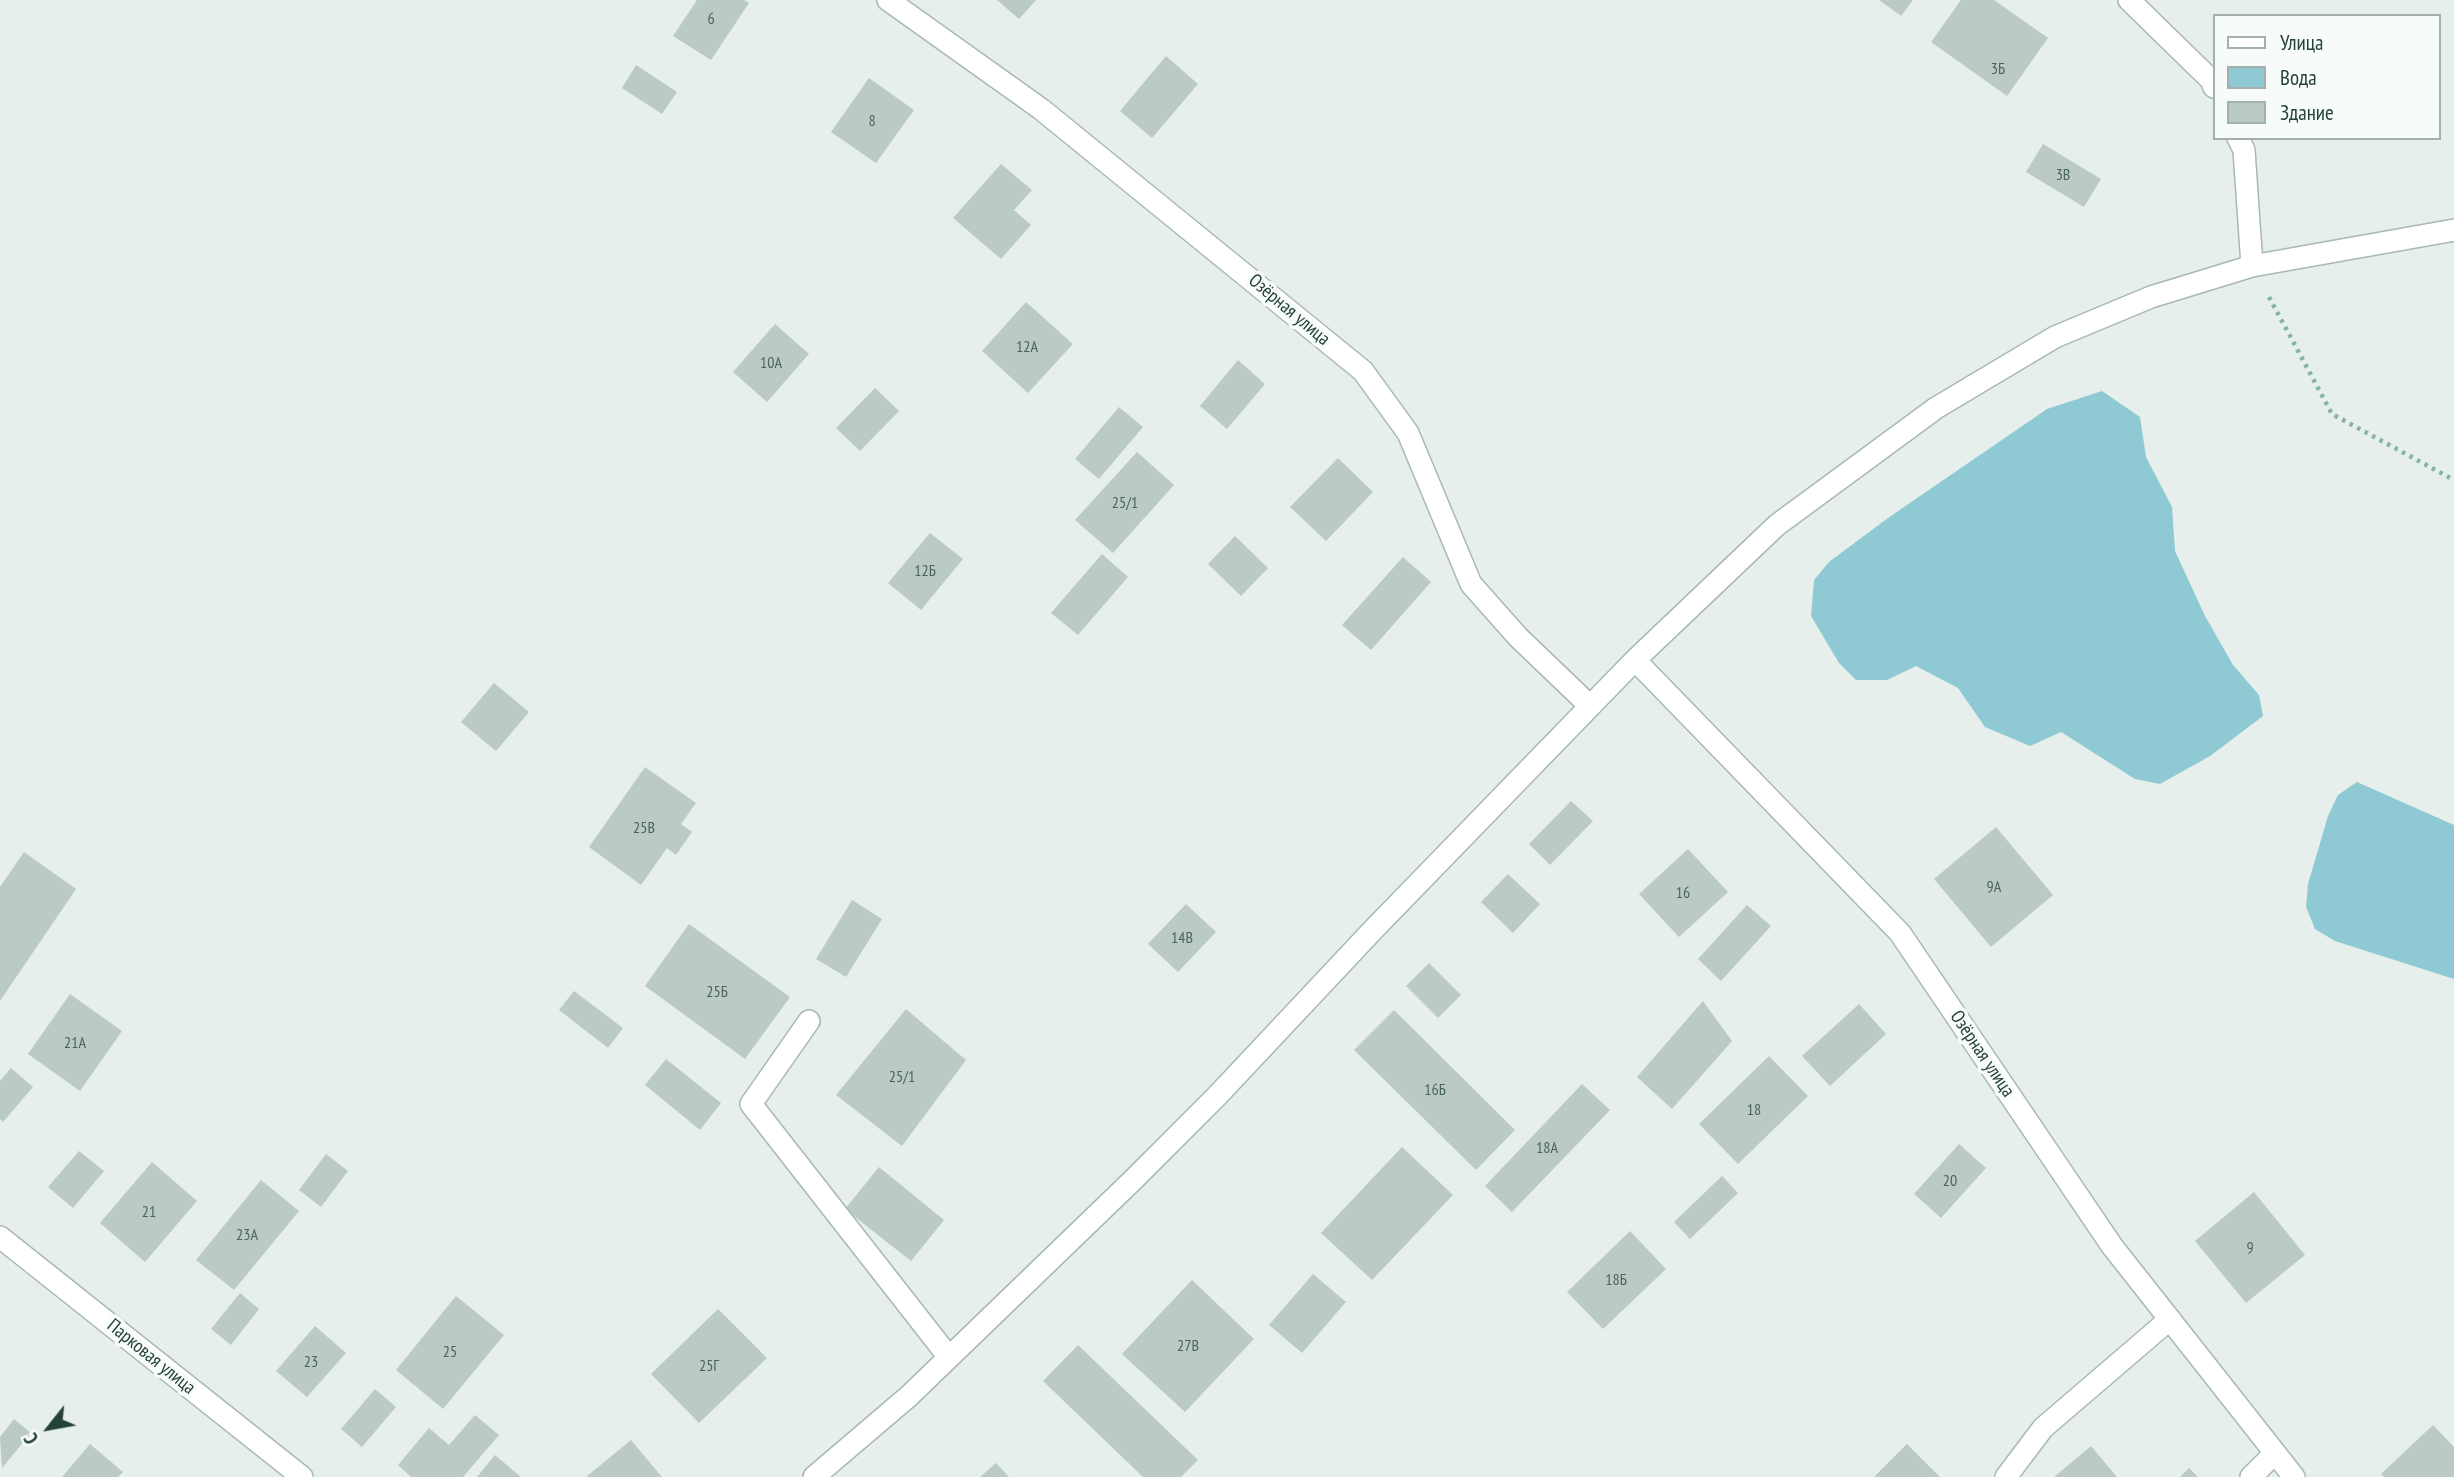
<!DOCTYPE html>
<meta charset="utf-8">
<style>
body{margin:0}
#map{position:relative;width:2454px;height:1477px;overflow:hidden;background:#e6efeb;font-family:"PT Sans Narrow",sans-serif}
canvas{display:block}
.legend{position:absolute;left:2213px;top:14px;width:228px;height:126px;box-sizing:border-box;background:#f7fbf9;border:2px solid #a3b1ad;margin:0;padding:9px 12px;list-style:none;font-size:21px;color:#24423a}
.legend li{display:flex;align-items:center;gap:14px;height:35px}
.legend b{width:35px;border:2px solid #a3b1ad}
.north{position:absolute;left:14px;top:1393px;width:70px;height:70px;-webkit-text-stroke:5px #f7fbf9;paint-order:stroke;rotate:239deg;font-size:19px;font-weight:700;line-height:28px;text-align:center;color:#24423a}
.north::after{content:'';display:block;margin:auto;width:24px;height:32px;background:#24423a;clip-path:polygon(50% 0,100% 100%,50% 72%,0 100%)}
</style>
<div id="map">
<canvas width="2454" height="1477"></canvas>
<ul class="legend">
<li><b style="height:9px;background:#fff"></b>Улица</li>
<li><b style="height:19px;background:#8ec9d4"></b>Вода</li>
<li><b style="height:19px;background:#bbcac4"></b>Здание</li>
</ul>
<div class="north">С</div>
</div>
<script>
const context = document.querySelector('canvas').getContext('2d');
context.lineJoin = 'round';
function fill(path, color) { context.fillStyle = color; context.fill(path, 'evenodd'); }
function stroke(path, color, width, dash) { context.strokeStyle = color; context.lineWidth = width; context.lineCap = dash ? 'butt' : 'round'; context.setLineDash(dash || []); context.stroke(path); }
function write(font, color, halo, rows, align = 'center') {
  context.font = font + ' "PT Sans Narrow",sans-serif'; context.lineWidth = 7; context.setLineDash([]); context.textBaseline = 'middle'; context.strokeStyle = halo; context.fillStyle = color; for (const [text, x, y, turn = 0] of rows) {
    context.save(); context.translate(x, y); context.rotate((+turn || 0) * Math.PI / 180); context.textAlign = isNaN(turn) ? turn : align; if (halo) context.strokeText(text, 0, 0); context.fillText(text, 0, 0); context.restore();
  }
}
fill(new Path2D(`
 M2102 391 2140 417 2146 457 2172 507 2175 551 2205 616 2233 665 2259 695 2263 716 2210 756 2160 784 2135 779 2061 732 2030 746 1985 727 1958 688 1916 666 1887 680H1856L1839 663 1811 616 1814 580 1829 562 1888 518 2047 409Z
 M2357 782 2454 825V979L2335 941 2315 929 2306 907 2308 884 2328 816 2338 795Z`), '#8ec9d4');
fill(new Path2D(`
 M697 0H744L749 3 711 60 673 36Z
 M997 0H1036L1019 19Z
 M1879 0H1913L1901 16Z
 M1961 0H1994L2048 38 2007 96 1931 42Z
 M1166 56 1198 84 1152 138 1120 111Z
 M636 65 677 92 662 114 622 88Z
 M869 78 914 110 876 163 831 132Z
 M2043 144 2101 179 2084 207 2026 172Z
 M1001 164 1032 190 1014 210 1031 225 1001 259 953 218Z
 M1026 302 1073 344 1028 393 982 351Z
 M775 324 809 354 767 402 733 372Z
 M1238 360 1265 384 1227 429 1200 406Z
 M875 388 899 411 860 451 836 428Z
 M1119 407 1143 427 1099 479 1075 459Z
 M1137 452 1174 485 1113 553 1075 520Z
 M1338 458 1373 492 1326 541 1290 507Z
 M930 533 963 559 921 610 888 583Z
 M1235 536 1268 568 1241 596 1208 564Z
 M1102 554 1128 577 1078 635 1051 613Z
 M1403 557 1431 582 1371 650 1342 625Z
 M494 683 529 712 496 751 461 722Z
 M645 767 696 803 681 824 692 832 676 855 667 848 641 885 589 847Z
 M1571 801 1593 821 1550 865 1529 844Z
 M1996 827 2053 895 1991 947 1934 879Z
 M1688 849 1728 892 1679 937 1639 894Z
 M24 852 76 889 0 1001V887Z
 M1508 874 1540 904 1513 933 1481 902Z
 M852 900 882 919 846 977 816 959Z
 M1186 904 1216 932 1178 972 1148 944Z
 M1747 905 1771 926 1721 981 1698 959Z
 M689 924 790 997 745 1059 645 986Z
 M1429 963 1461 995 1438 1018 1406 986Z
 M574 991 623 1028 608 1048 559 1010Z
 M70 994 122 1031 80 1091 28 1054Z
 M1703 1001 1732 1041 1672 1109 1637 1077Z
 M1859 1004 1886 1034 1830 1086 1802 1056Z
 M906 1009 966 1060 902 1146 836 1095Z
 M1394 1010 1515 1130 1476 1170 1354 1050Z
 M1769 1056 1808 1096 1738 1164 1699 1124Z
 M666 1059 721 1103 700 1130 645 1085Z
 M11 1068 33 1087 3 1122 0 1119V1081Z
 M1582 1084 1610 1110 1512 1212 1485 1186Z
 M1959 1144 1986 1168 1941 1218 1914 1194Z
 M1402 1147 1453 1195 1372 1280 1321 1233Z
 M79 1151 104 1171 73 1208 48 1187Z
 M326 1154 348 1171 321 1207 299 1190Z
 M152 1162 197 1201 145 1262 100 1223Z
 M879 1167 944 1220 911 1261 845 1209Z
 M1722 1176 1738 1193 1690 1239 1674 1222Z
 M261 1180 299 1211 234 1290 196 1260Z
 M2254 1192 2305 1255 2246 1303 2195 1241Z
 M1630 1231 1666 1269 1603 1329 1567 1292Z
 M1313 1274 1346 1302 1302 1353 1269 1325Z
 M1192 1280 1254 1339 1185 1412 1122 1354Z
 M240 1293 259 1309 231 1345 211 1329Z
 M456 1296 504 1335 443 1409 396 1370Z
 M718 1309 767 1358 699 1423 651 1374Z
 M315 1326 346 1353 307 1397 276 1371Z
 M1078 1345 1198 1460 1181 1477H1143L1043 1381Z
 M375 1389 396 1407 362 1447 341 1429Z
 M475 1415 499 1435 463 1477H411L398 1465 429 1428 449 1445Z
 M14 1419 31 1433 2 1468 0 1437Z
 M2433 1425 2454 1447V1477H2384L2381 1474Z
 M631 1440 662 1477H586Z
 M90 1444 123 1472 118 1477H62Z
 M1907 1444 1940 1477H1874Z
 M2091 1446 2117 1477H2054Z
 M495 1455 521 1477H477Z
 M996 1463 1009 1477H980Z
 M2189 1468 2198 1477H2180Z`), '#bbcac4');
const lane = new Path2D(`
 M809 1021 751 1104 948 1356`);
const street = new Path2D(`
 M888 0 1041 109 1363 371 1408 433 1471 584 1518 637 1590 706
 M2129 0 2211 80 2214 87
 M2238 138 2244 150 2252 266
 M1635 660 1900 933 2112 1246 2294 1477
 M0 1237 302 1477
 M814 1477 909 1396 1133 1180 1217 1096 1372 931 1635 660 1777 525 1936 408 2055 337 2151 297 2252 266 2454 230
 M2006 1477 2043 1428 2170 1319
 M2251 1477 2275 1453`);
stroke(lane, '#a8b8b2', 24);
stroke(street, '#a8b8b2', 24);
stroke(new Path2D(`
 M2269 297 2332 414 2454 480`), '#86b3a5', 4.5, [3.5, 5]);
stroke(lane, '#fff', 21);
stroke(street, '#fff', 21);
write('16px', '#4a645c', null, [
 ["6",711,19],
 ["3Б",1998,69],
 ["8",872,121],
 ["3В",2063,175],
 ["12А",1027,347],
 ["10А",771,363],
 ["25/1",1125,503],
 ["12Б",925,571],
 ["25В",644,828],
 ["9А",1994,887],
 ["16",1683,893],
 ["14В",1182,938],
 ["25Б",717,992],
 ["21А",75,1043],
 ["25/1",902,1077],
 ["16Б",1435,1090],
 ["18",1754,1110],
 ["18А",1547,1148],
 ["20",1950,1181],
 ["21",149,1212],
 ["23А",247,1235],
 ["9",2250,1248],
 ["18Б",1616,1280],
 ["27В",1188,1346],
 ["25",450,1352],
 ["23",311,1362],
 ["25Г",709,1366]
]);
write('19px', '#24423a', '#f7fbf9', [
 ["Озёрная улица",1289,310,40],
 ["Озёрная улица",1982,1054,56],
 ["Парковая улица",151,1357,39]
]);
</script>
